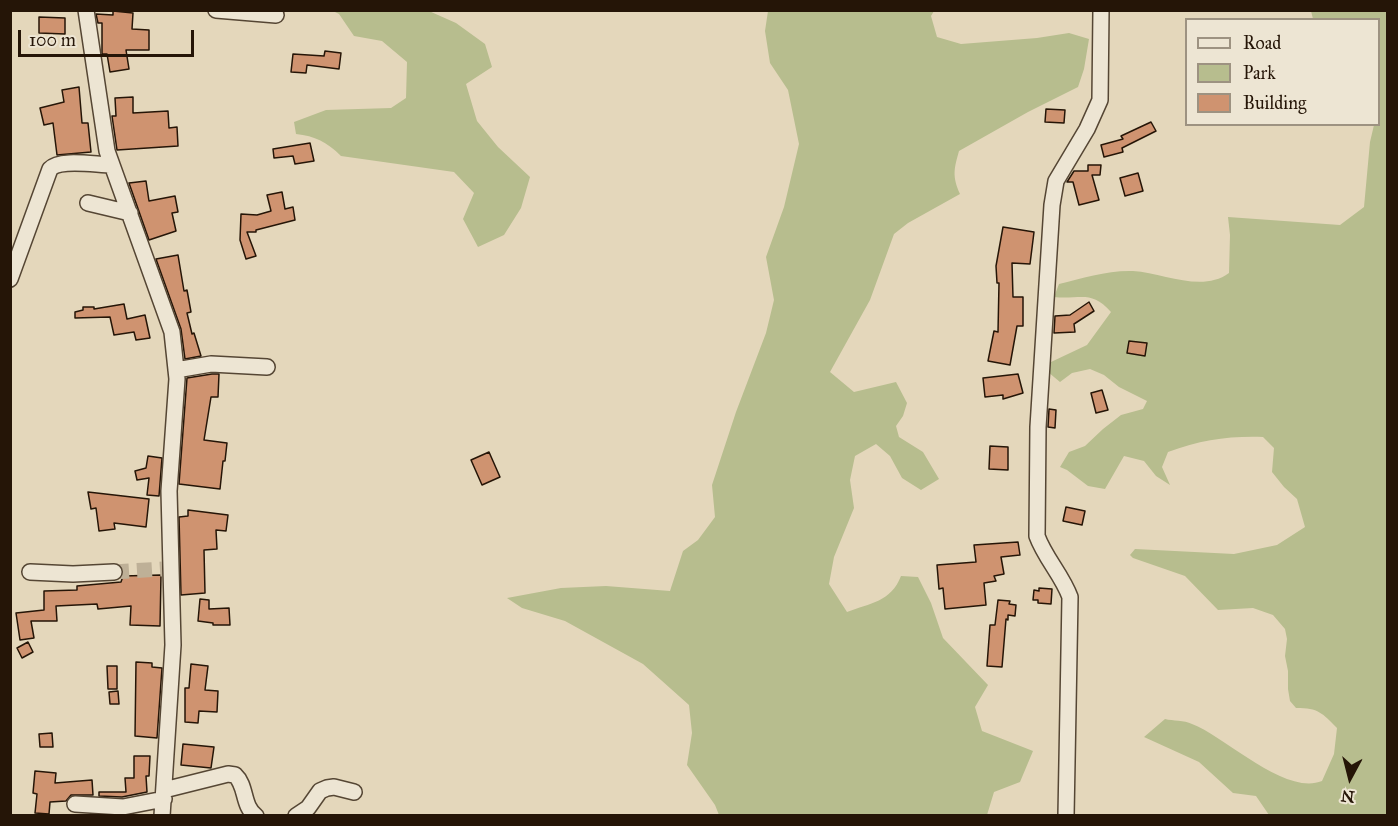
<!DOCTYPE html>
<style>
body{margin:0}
#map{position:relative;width:1398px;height:826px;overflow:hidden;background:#e4d7bb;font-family:"IM FELL Great Primer",serif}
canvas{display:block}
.frame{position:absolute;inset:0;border:12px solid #251507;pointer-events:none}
.legend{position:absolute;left:1185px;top:18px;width:195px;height:108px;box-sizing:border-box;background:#ede5d3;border:2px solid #9d9281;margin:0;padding:8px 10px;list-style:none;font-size:18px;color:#251507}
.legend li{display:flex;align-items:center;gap:12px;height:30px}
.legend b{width:30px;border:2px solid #9d9281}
.north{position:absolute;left:1320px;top:748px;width:60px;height:60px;-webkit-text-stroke:4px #ede5d3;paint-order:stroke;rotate:187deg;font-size:16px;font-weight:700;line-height:24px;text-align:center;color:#251507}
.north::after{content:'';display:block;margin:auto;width:21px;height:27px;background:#251507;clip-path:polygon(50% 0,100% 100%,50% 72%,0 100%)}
.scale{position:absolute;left:18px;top:30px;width:176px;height:27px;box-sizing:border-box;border:3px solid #251507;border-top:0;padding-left:8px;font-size:18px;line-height:21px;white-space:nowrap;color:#251507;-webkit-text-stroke:4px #ede5d3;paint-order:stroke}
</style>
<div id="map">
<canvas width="1398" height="826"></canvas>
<div class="frame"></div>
<ul class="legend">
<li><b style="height:8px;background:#ede5d3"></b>Road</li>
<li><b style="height:16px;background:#b7bd8e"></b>Park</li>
<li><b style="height:16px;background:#cf9370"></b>Building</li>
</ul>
<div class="north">N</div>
<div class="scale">100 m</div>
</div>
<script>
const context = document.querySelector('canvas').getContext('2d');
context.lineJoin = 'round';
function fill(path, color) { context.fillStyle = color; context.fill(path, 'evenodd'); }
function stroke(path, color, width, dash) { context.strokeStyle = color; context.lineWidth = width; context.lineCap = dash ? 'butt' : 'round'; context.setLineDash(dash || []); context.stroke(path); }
fill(new Path2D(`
 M333 11H429L456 23 485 44 492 67 466 84 477 121 498 147 530 177 521 208 504 235 478 247 463 219 474 193 454 172 341 156C327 142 315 136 296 134L294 122 326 110 391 108 406 98 407 62 382 41 354 36 339 14Z
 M768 11H934L931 16 937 37 961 44 1037 38 1069 33 1089 39 1084 69 1078 87 1028 112 959 151C954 169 952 176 960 194L908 223 894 234 870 300 830 372 854 392 896 382 907 403 903 416 896 426 899 437 923 452 939 479 921 490 902 478 890 456 876 444 855 456 850 480 854 508 834 557 829 584 847 612C870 603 891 602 901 576L918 577 931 603 943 638 988 685 975 707 982 731 1033 751 1020 782 994 792 987 815H719L715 805 687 765 692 733 689 705 643 664 565 621 522 608 507 598 561 588 606 586 670 591 683 551 698 540 715 517 712 485 736 412 766 333 774 300 766 257 784 207 799 144 788 90 770 63 765 31Z
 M1311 11H1387V815H1269L1256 796 1233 793 1199 762 1144 737 1165 719C1173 721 1184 720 1192 724 1226 737 1285 796 1322 781L1334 754 1337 728C1322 713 1319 708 1296 708L1290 701 1288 689V671L1285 656 1287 639 1285 629 1273 615 1253 608 1218 610 1185 576 1133 558 1130 555 1135 549 1234 554 1277 545 1305 527 1297 499 1284 487 1272 472 1274 448 1263 437C1228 436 1201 440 1168 452L1162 467 1170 485 1156 476 1144 461 1124 456 1105 489 1088 486 1067 470 1060 467 1069 452 1085 446 1103 429 1121 415 1143 409 1147 401 1119 387 1104 375 1090 369 1072 373 1060 382 1048 372 1051 362 1087 345 1111 312C1091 289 1080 300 1054 297L1059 284C1082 278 1109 270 1133 271 1164 273 1202 293 1229 273L1230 235 1228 217 1340 225 1364 207 1370 142 1374 125 1378 124V20L1313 19Z`), '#b7bd8e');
const building = new Path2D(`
 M113 11 133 13 132 29 149 30V50H126L129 69 110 72 107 54H102V23H98L96 14 113 15Z
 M39 17 65 18V34L39 33Z
 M325 51 341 53 339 69 307 65 306 73 291 72 293 54 324 56Z
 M79 87 82 123H88L91 152 57 155 53 123 44 125 40 108 64 102 62 90Z
 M133 97V113L168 111 169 128 177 127 178 146 117 150 112 116H116L115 98Z
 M1046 109 1065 110 1064 123 1045 122Z
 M1151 122 1156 131 1122 148 1123 152 1104 157 1101 145 1123 139 1121 136Z
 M310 143 314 161 295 164 293 156 274 158 273 149Z
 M1088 165H1101L1100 175H1092L1099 200 1079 205 1073 182H1067L1074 171H1088Z
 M1138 173 1143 191 1125 196 1120 178Z
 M146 181 149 201 175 196 178 212 172 213 176 231 149 240 129 183Z
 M282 192 285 209 293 207 295 220 256 230V232H247L256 256 246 259 240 240 241 214 257 215 271 211 267 195Z
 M1003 227 1034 232 1030 264 1012 263 1013 297H1023V326H1017L1010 365 988 361 994 331 998 332 999 283H997L996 266Z
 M178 255 184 291 187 290 191 312 187 313 192 334 194 333 201 356 185 359 181 329 156 259Z
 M1089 302 1094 311 1074 324 1075 332 1054 333 1055 316 1070 315Z
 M124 304 127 319 145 315 150 338 136 340 134 332 114 335 110 317 75 318V312L83 310V307H94V309Z
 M1129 341 1147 343 1145 356 1127 353Z
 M212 374H219L218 397H211L204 440 227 443 225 461H223L220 489 179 484 187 378Z
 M1018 374 1023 393 1003 399V395L985 397 983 378Z
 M1102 390 1108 410 1096 413 1091 393Z
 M1049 409 1056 410 1055 428 1048 427Z
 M990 446 1008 447V470L989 469Z
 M489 452 500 477 482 485 471 460Z
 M148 456 162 458 159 496 147 495 149 478 137 480 135 471 146 468Z
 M88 492 149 499 146 527 114 523 115 529 99 531 96 508 91 509Z
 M1066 507 1085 511 1082 525 1063 521Z
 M188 510 228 515 226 531 216 530 217 549 204 550 205 593 181 595 179 517 188 516Z
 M1018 542 1020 555 1001 557 1004 574 994 576 996 581 984 583 986 605 945 609 943 588 939 589 937 565 976 562 974 545Z
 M161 575 160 626 130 625 131 606 98 609 97 604 56 606 57 621H31L34 638 20 640 16 613 44 610V591L77 590V586L121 582 123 576Z
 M1039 588 1052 589 1051 604 1038 603V600H1033L1034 590 1039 591Z
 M200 599 209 600V609L229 608 230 625H213V623L198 621Z
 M998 600 1010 601 1009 604 1016 605 1015 616 1008 615V620L1006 619 1002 667 987 666 990 625H995Z
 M28 642 33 652 22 658 17 648Z
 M136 662 152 663V667L162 668 157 738 135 736Z
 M191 664 208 666 205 690 218 691 217 712 199 711 198 723 185 722V688H189Z
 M107 666H117V689H108Z
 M118 691 119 704H110L109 692Z
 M52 733 53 747H40L39 734Z
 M183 744 214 747 211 768 181 765Z
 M134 756H150L149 776H146L147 792 122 797 99 796V792H126L125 778H134Z
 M35 771 56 773 55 783 92 780 93 795H71L66 801 50 802 49 814 35 813 37 794 33 793Z`);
fill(building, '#cf9370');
stroke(building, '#251507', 1.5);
stroke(new Path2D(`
 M114 572 162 569`), '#beb097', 15, [15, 8]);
const minor = new Path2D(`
 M86 10 107 151 172 332 177 379 169 491 173 645 162 816
 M216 10 276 15
 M88 203 130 213
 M10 279 50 169C60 158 96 165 112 165
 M176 370 211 364 267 367
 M30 572 73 574 114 572
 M164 790 228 774 235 775C247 786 242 806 256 816
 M75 804 123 807 164 799
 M296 816 308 808 320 791 327 788 334 787 354 792
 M1066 816 1070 597C1062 575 1045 558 1037 536L1038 427 1052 205 1056 181 1087 129 1100 100 1101 10`);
stroke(minor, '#554634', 18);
stroke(minor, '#ede5d3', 15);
</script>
